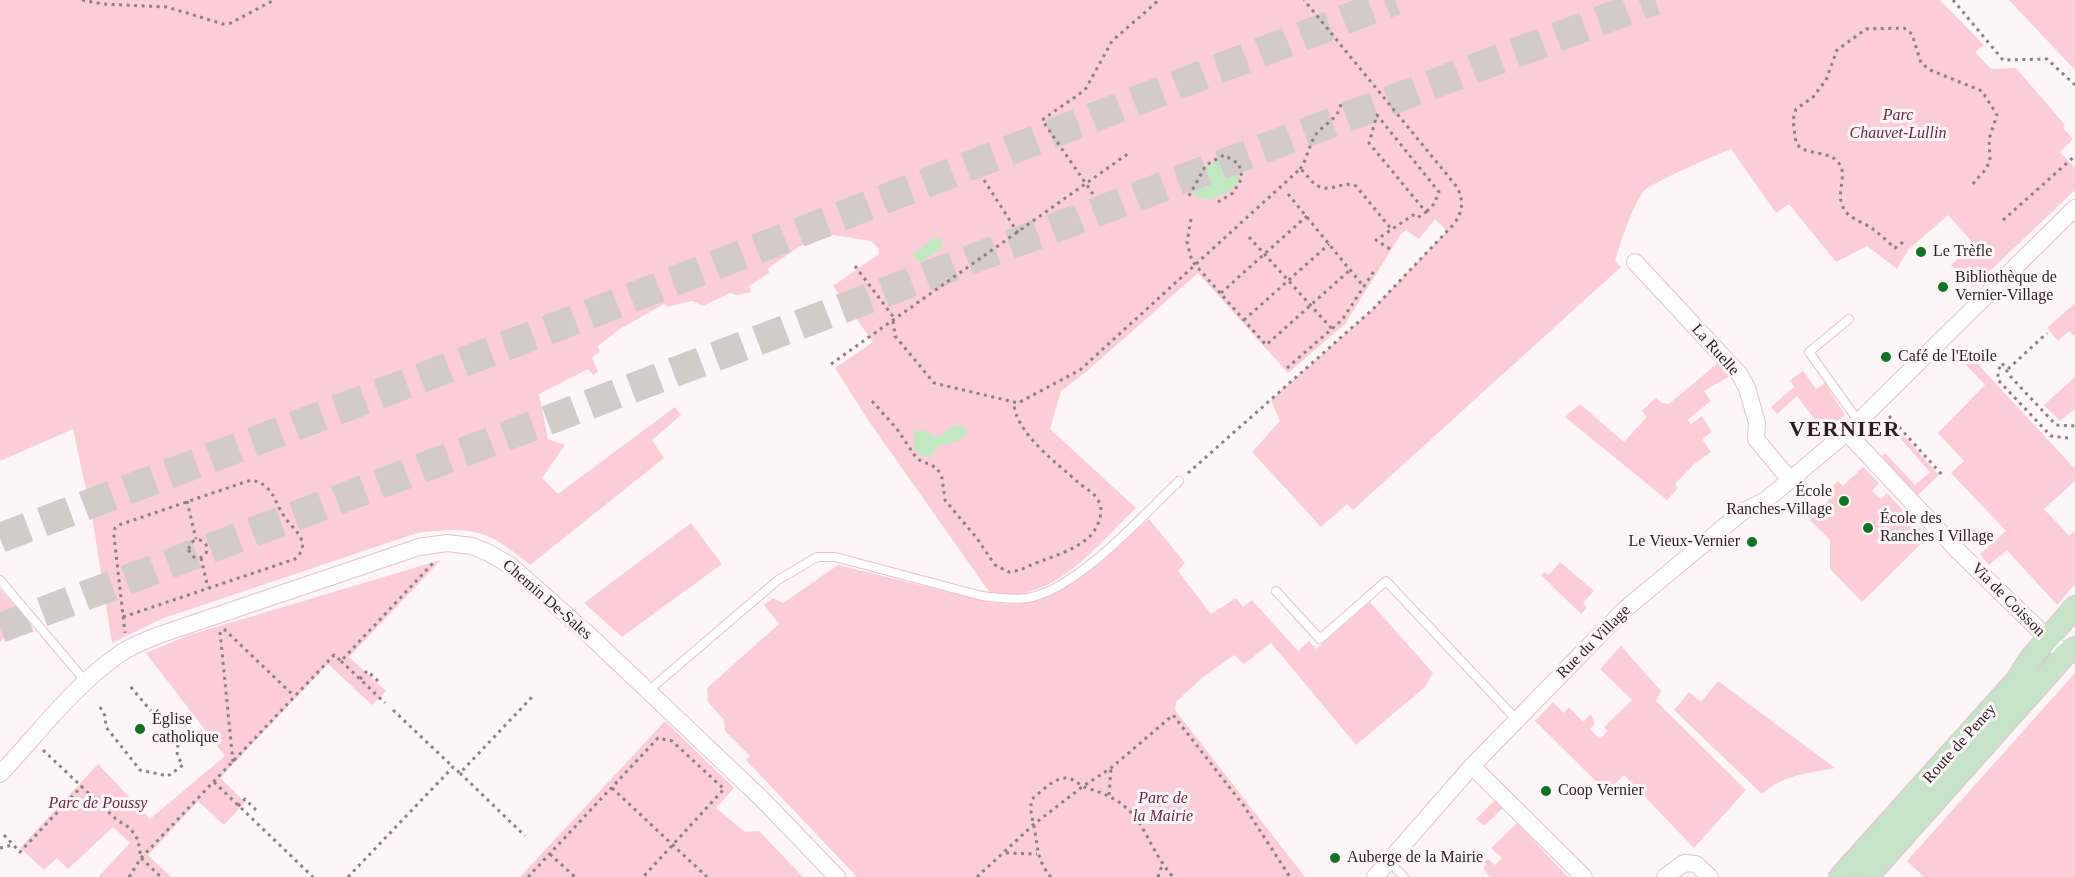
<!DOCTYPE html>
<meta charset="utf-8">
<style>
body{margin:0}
canvas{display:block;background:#fdf5f7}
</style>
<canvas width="2075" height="877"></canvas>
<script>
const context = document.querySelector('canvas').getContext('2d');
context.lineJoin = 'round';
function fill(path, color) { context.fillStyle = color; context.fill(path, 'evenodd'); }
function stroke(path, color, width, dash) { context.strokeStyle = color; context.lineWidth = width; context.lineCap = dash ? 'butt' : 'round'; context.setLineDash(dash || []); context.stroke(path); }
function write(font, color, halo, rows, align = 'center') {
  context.font = font + ' "Times New Roman",serif'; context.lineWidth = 6; context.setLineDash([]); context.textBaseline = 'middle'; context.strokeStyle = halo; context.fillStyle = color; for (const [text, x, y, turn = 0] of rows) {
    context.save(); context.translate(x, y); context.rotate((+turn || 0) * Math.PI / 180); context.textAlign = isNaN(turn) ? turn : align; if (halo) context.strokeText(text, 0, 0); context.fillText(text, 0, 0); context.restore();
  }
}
fill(new Path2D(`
 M0 0H1940L1984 45 1975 52 1991 69 2016 68 2065 125 2063 128 2073 139 2060 152 2075 168V190L1973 287 1951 265 1974 244 1948 215 1908 250 1897 269 1867 246 1836 262 1789 204 1776 213 1731 149C1718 154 1648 184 1643 192 1631 210 1621 241 1615 261L1621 267 1353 510 1347 504 1321 527 1252 452 1280 421 1271 400 1373 309 1447 231 1435 219 1419 239 1406 230 1401 234 1345 324 1288 373 1198 273 1086 372 1061 391 1050 429 1136 508C1096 546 1052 606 990 593L868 420 835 368 873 342 833 286 879 254V249L871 241 820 233 768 268 769 273 749 286 751 292 737 295 730 293 703 306 692 301 667 307 664 304 620 329 598 346 600 352 592 357 598 372 593 375 588 369 539 394 548 439 565 445 542 478 558 494 675 407 681 415 652 440 664 458 530 565C487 529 473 526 417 533L161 619 112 643 93 522 73 429 0 461Z
 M2009 0H2075V70Z
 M2075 303V337L2069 331 2058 341 2047 328Z
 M1960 345 2075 469V481L2044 509 2069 536 2075 531V584L2057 605 2007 550 1989 565 1980 554 2006 531 1951 473 1964 461 1938 433 1985 385 1954 352Z
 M1719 362 1730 376 1704 391 1711 401 1687 420 1691 424 1702 416 1712 432 1702 439 1711 452 1694 464 1675 484 1678 488 1667 500 1565 417 1580 404 1624 442 1647 417 1642 411 1656 397 1662 403 1669 404Z
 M1803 371 1816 389 1825 383 1845 415 1824 432 1797 396 1777 414 1771 407 1794 387 1790 380Z
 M2075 377V412L2073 410 2060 421 2044 405Z
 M1904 436 1939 475 1917 496 1882 456 1885 453 1915 485 1930 472 1901 439Z
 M1863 467 1879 483 1872 491 1881 499 1887 493 1928 537 1862 602 1830 569V540L1810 520 1829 500 1824 495 1838 481 1843 486Z
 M1149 519 1185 563 1178 571 1211 614 1236 598 1243 607 1252 600 1298 651 1309 641 1316 649 1370 602 1433 673 1425 687 1356 745 1271 643 1244 664 1234 655 1203 677 1176 702 1175 710 1305 877H857L746 760 750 756 725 731 724 720 708 702 707 688 779 624 764 605 773 598 783 603 838 565 993 603 1020 604 1040 599 1066 587Z
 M691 523 722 564 622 637 584 603Z
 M441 560 349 657 386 691 372 705 328 664 220 778 245 802 224 825 198 801 148 855 171 877H98L130 843 113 827 68 869 57 858 44 870 20 848 98 764 150 819 225 756 146 653 189 635Z
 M1560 562 1594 591 1583 603 1587 608 1581 614 1541 575 1544 572 1549 575Z
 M0 589 23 615 0 642Z
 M1621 646 1661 691 1656 701 1746 790 1694 848 1624 775 1607 792 1535 721 1553 702 1564 713 1569 707 1583 722 1591 714 1595 724 1590 729 1600 739 1608 731 1604 727 1632 700 1600 669Z
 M2075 673V877H1924L1907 861Z
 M1718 681 1835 768C1809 773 1782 775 1762 794L1674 710 1689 692 1701 702Z
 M665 721 734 788 716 808 745 832 759 831 803 877H520Z
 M1496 799 1504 807 1484 826 1476 819Z
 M1517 823 1568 877H1490L1483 868 1486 865 1484 862 1488 859 1495 865 1502 858 1491 848Z`), '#fbcdd8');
fill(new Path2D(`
 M1219 159C1236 158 1247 177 1232 189 1226 193 1217 196 1210 200L1193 195 1207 167Z
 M936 237 942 240 943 247 921 262 916 261 914 253Z
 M960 424 967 432 961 440 938 446 930 457 922 456 914 449V431H927L933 436 944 435 947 429Z`), '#c1e9c1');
stroke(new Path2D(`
 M0 538 600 310 1395 0
 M0 628 1655 0`), '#d3cacc', 30, [30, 15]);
const service = new Path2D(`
 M1849 319 1809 352 1859 422
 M0 580 86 682
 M1276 591 1320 639 1386 581 1517 720
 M648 691 778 580 817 557H835L982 596C997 598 1013 600 1028 598 1078 589 1142 516 1179 481
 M1388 861 1404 877`);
const minor = new Path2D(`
 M1635 262 1740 375 1747 388 1757 423 1756 439 1790 480
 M1853 427 2075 208
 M1853 439 1958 551 2065 655
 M1472 766 1584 877
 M0 774C38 734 75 684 121 653 133 645 146 640 159 635L419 547 447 543 472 546 489 553 511 566 588 634 762 799 837 877
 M1375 877 1472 766 1624 610 1742 512 1766 500 1840 438
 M1665 877 1684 863 1696 864 1710 877`);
const secondary = new Path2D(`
 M1840 877 2017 680 2031 658 2075 607
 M1867 877 2065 655 2075 648`);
stroke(service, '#e9c1cb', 10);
stroke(minor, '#e9c1cb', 18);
stroke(secondary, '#e9c1cb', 24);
stroke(new Path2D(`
 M82 0 103 4 167 7 223 24 231 23 274 0
 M1953 0 2003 60 2047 59 2075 85
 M1300 169C1308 158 1309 143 1317 133 1326 123 1338 119 1341 104
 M984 180 1018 233
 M1093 194 1042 120 1085 90 1112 41 1159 0
 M1288 194 1364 287
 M1189 196 1206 165 1224 155 1239 164 1242 178 1233 193 1218 202
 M1191 219 1187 242 1192 261 1266 345 1350 270
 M2003 220 2075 156
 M1249 237 1332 329
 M1903 242 1895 248C1888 242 1881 235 1873 229 1864 222 1848 219 1843 207 1835 192 1849 175 1838 162 1827 149 1806 157 1796 143L1793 120 1796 109 1813 97 1826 80 1837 50 1866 29 1904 28 1912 34 1921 63 1930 70 1982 91 1997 115 1989 139 1990 160 1986 169 1971 186
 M1390 249 1376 240 1413 215 1417 218 1426 212 1369 143 1377 115 1439 192 1434 204 1426 212
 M855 266 895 319
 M1221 293 1307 216
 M1244 320 1329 244
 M893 321 895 336 934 383 1018 403 1080 370 1300 169C1307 173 1310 182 1318 186 1331 193 1343 180 1356 186L1392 230
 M831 364 1129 153
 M1287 368 1342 320 1376 268
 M2008 369 2047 333
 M872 401 897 429 917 459 937 468 942 478 945 500 976 537 995 565 1009 572 1020 570C1042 559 1068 554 1087 539 1096 532 1105 513 1099 502 1096 494 1085 488 1079 483 1058 464 1015 433 1014 403
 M1889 416 1944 477
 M2068 438 2051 436 1998 380V371L2002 363 2010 376 2056 425 2075 426
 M1188 473 1373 309 1454 224C1463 211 1464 201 1457 187L1304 0
 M187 501 196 539
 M189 549a9 9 0 1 1 18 0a9 9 0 1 1-18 0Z
 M201 558 208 588
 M123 617 295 559C314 542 292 529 284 516 274 501 273 484 251 480L119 525 115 528 114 536 125 633
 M224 629 293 695
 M220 632 233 762
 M341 661 385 703
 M360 679 367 671 378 681
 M100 707 105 716 106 727 140 770 168 776 183 765 177 756 178 743 129 685
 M393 710 453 767
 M43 750 117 820 130 828 138 840 141 858 161 877
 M460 773 525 836
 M214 782 313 877
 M612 788 707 877
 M1109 795 1111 768
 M238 806 245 799 256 810
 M4 835 20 852 82 786
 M0 848 12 845
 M1006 853 1037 854
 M550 854 575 877
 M129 877 141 858 334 655 341 661 434 562
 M348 877 453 767 460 773 533 696
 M528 877 658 738 672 741 724 789 643 877
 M977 877 1033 825 1082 787 1111 768 1173 715 1244 806 1290 877
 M1051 877C1038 862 1038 850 1035 832 1033 819 1029 812 1032 799 1042 791 1057 774 1071 779 1077 781 1081 787 1087 788 1148 806 1139 837 1173 877
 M1158 877 1162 865`), '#8d8184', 3, [3, 4.5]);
stroke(service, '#fff', 8);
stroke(minor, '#fff', 16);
stroke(secondary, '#c6e2c9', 22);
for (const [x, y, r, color] of [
 [1921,252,6,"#117323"],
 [1943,287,6,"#117323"],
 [1886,357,6,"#117323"],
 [1844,501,6,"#117323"],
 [1868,528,6,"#117323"],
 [1752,542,6,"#117323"],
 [140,729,6,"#117323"],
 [1546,791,6,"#117323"],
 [1335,858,6,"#117323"]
]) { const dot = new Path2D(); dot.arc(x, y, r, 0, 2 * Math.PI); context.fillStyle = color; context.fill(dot); stroke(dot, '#fdf5f7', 2); }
write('italic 16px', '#6b283f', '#fdf5f7', [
 ["Parc",1898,116],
 ["Chauvet-Lullin",1898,134],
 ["Parc de",1163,799],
 ["la Mairie",1163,817],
 ["Parc de Poussy",98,804]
]);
write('16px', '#2d1e22', '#fdf5f7', [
 ["Le Trèfle",1933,252],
 ["Bibliothèque de",1955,278],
 ["Vernier-Village",1955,296],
 ["Café de l'Etoile",1898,357],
 ["École",1832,492,"right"],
 ["Ranches-Village",1832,510,"right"],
 ["École des",1880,519],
 ["Ranches I Village",1880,537],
 ["Le Vieux-Vernier",1740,542,"right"],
 ["Église",152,720],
 ["catholique",152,738],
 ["Coop Vernier",1558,791],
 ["Auberge de la Mairie",1347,858]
], 'left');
write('16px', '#2d1e22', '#fdf5f7', [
 ["La Ruelle",1715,350,48],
 ["Chemin De-Sales",547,600,41],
 ["Via de Coisson",2008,600,45],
 ["Rue du Village",1594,642,-45],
 ["Route de Peney",1960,744,-48]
]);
context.letterSpacing = '1.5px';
write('bold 22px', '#2d1e22', '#fdf5f7', [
 ["VERNIER",1845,430]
]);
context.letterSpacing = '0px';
</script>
